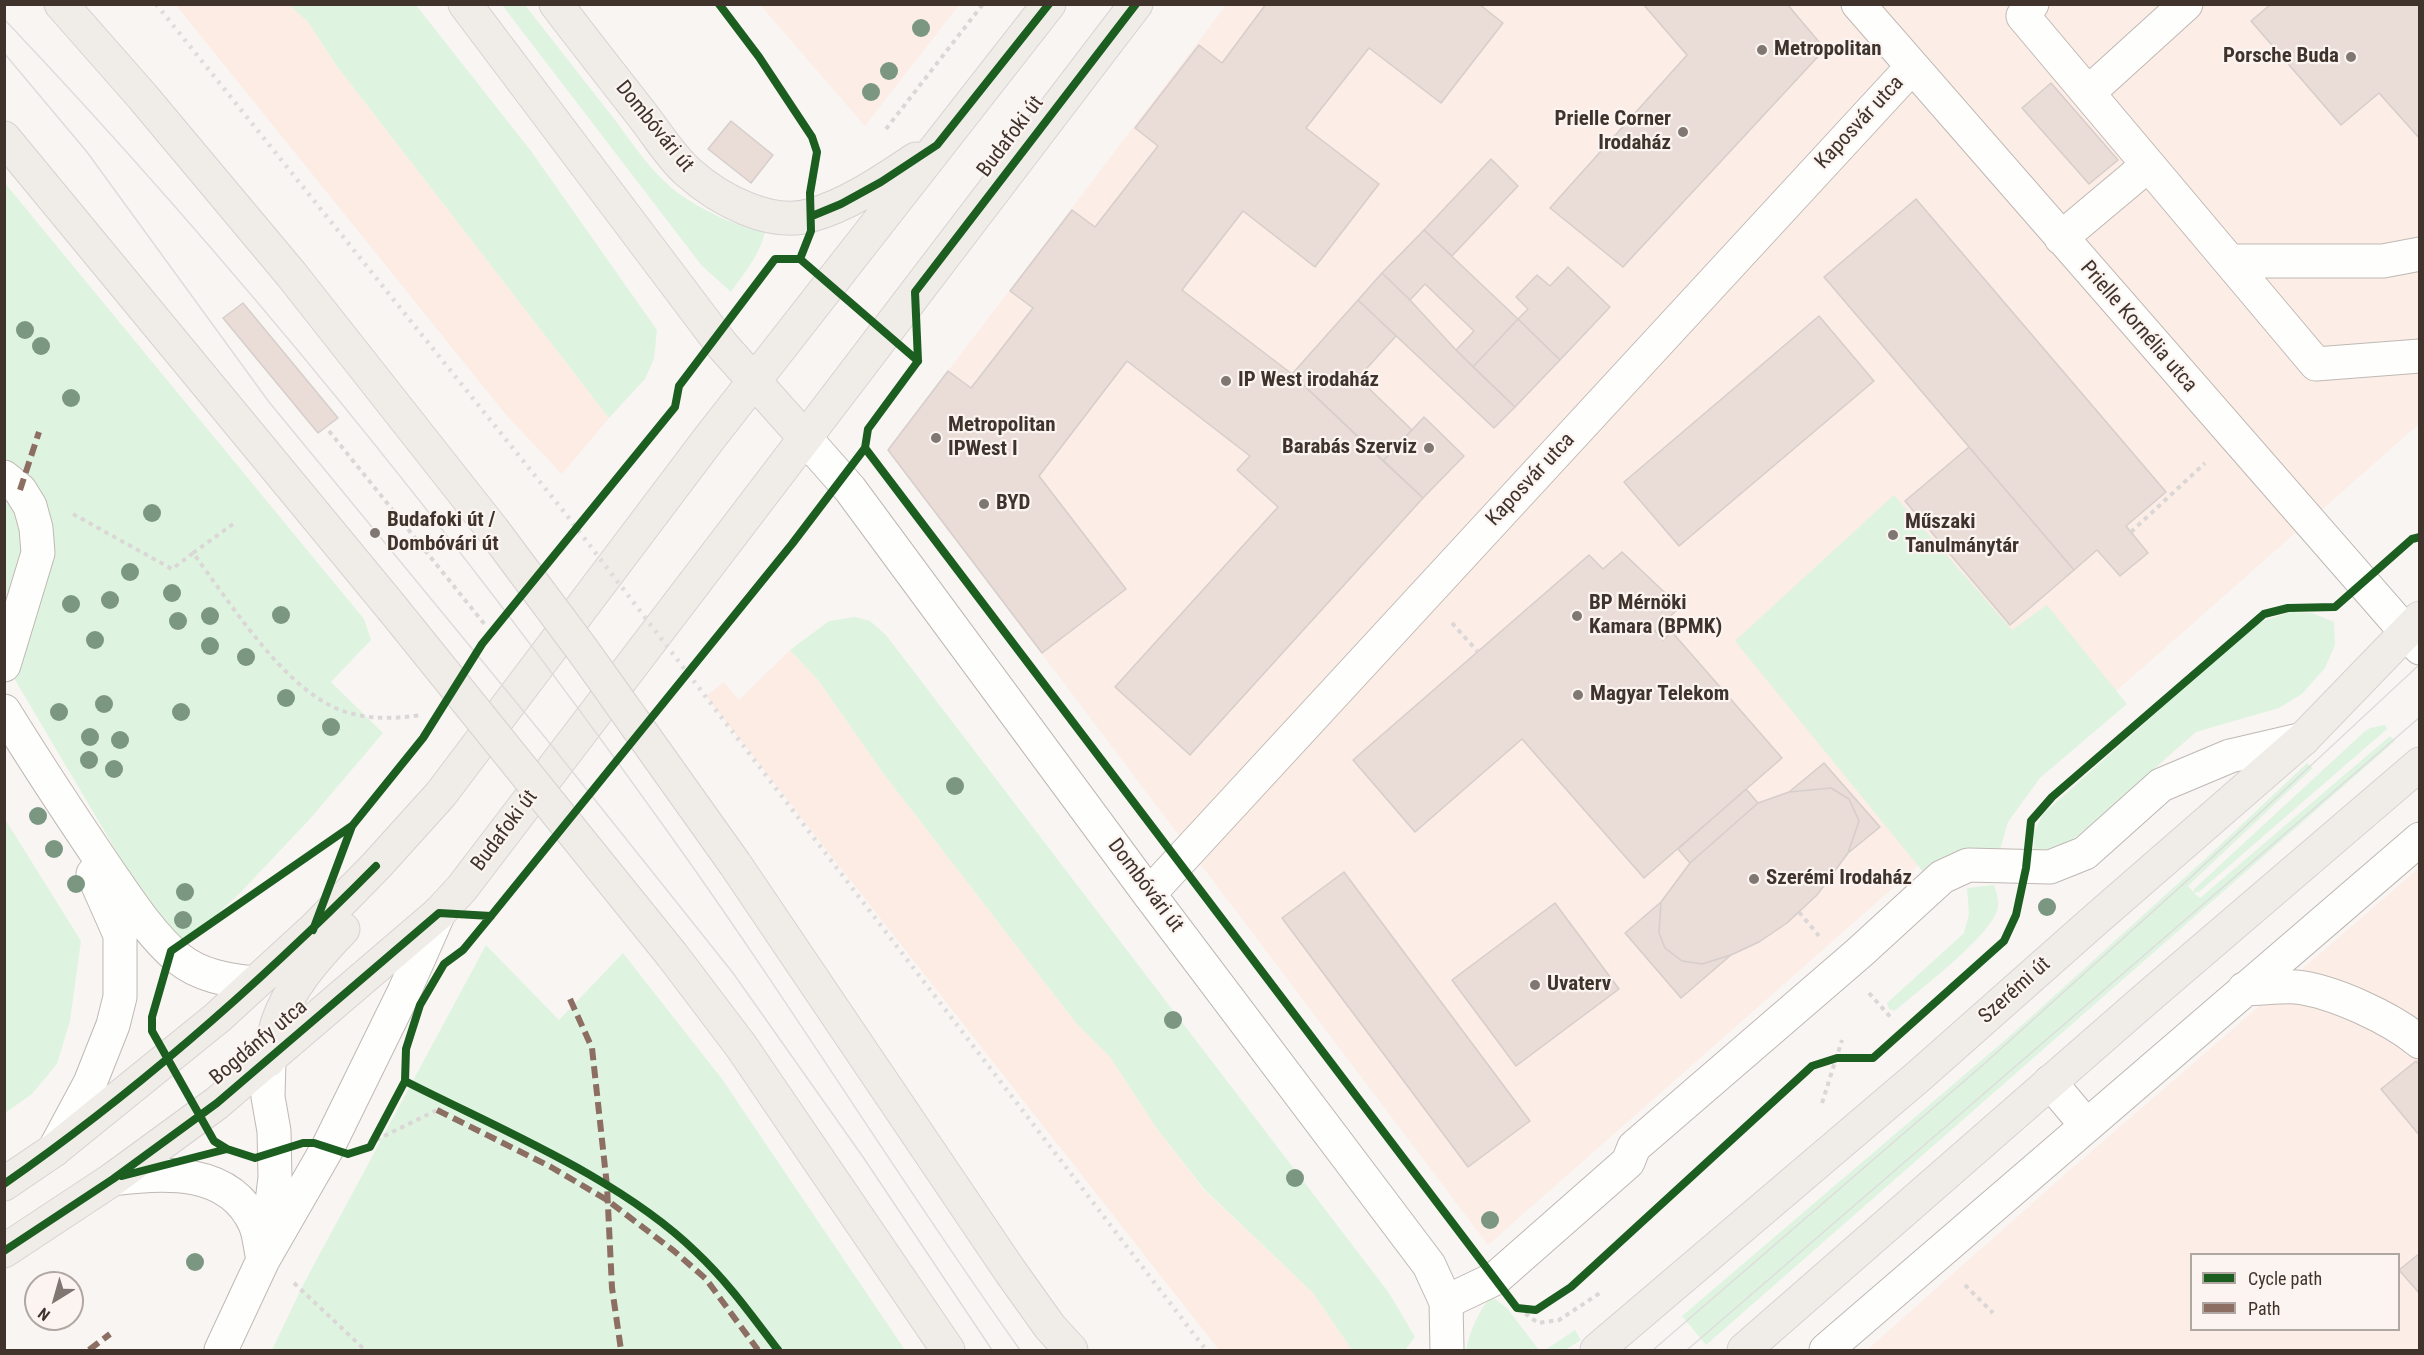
<!DOCTYPE html>
<meta charset="utf-8">
<style>
body{margin:0}
#map{position:relative;width:2424px;height:1355px;overflow:hidden;background:#f9f5f3;font-family:"Roboto Condensed",sans-serif}
canvas{display:block}
.frame{position:absolute;inset:0;border:6px solid #40332c;pointer-events:none}
.legend{position:absolute;left:2190px;top:1253px;width:210px;height:78px;box-sizing:border-box;background:#fbf4f1;border:2px solid #b0a7a2;margin:0;padding:8px 10px;list-style:none;font-size:18px;color:#40332c}
.legend li{display:flex;align-items:center;gap:12px;height:30px}
.legend b{width:30px;border:2px solid #b0a7a2}
.north{position:absolute;left:24px;top:1271px;width:60px;height:60px;box-sizing:border-box;background:#fbf4f1;border:2px solid #b0a7a2;border-radius:50%;rotate:217deg;font-size:16px;font-weight:700;line-height:24px;text-align:center;color:#40332c}
.north::after{content:'';display:block;margin:auto;width:21px;height:27px;background:#817772;clip-path:polygon(50% 0,100% 100%,50% 72%,0 100%)}
</style>
<div id="map">
<canvas width="2424" height="1355"></canvas>
<div class="frame"></div>
<ul class="legend">
<li><b style="height:8px;background:#1b5e20"></b>Cycle path</li>
<li><b style="height:8px;background:#8d6e63"></b>Path</li>
</ul>
<div class="north">N</div>
</div>
<script>
const context = document.querySelector('canvas').getContext('2d');
context.lineJoin = 'round';
function fill(path, color) { context.fillStyle = color; context.fill(path, 'evenodd'); }
function stroke(path, color, width, dash) { context.strokeStyle = color; context.lineWidth = width; context.lineCap = dash ? 'butt' : 'round'; context.setLineDash(dash || []); context.stroke(path); }
function write(font, color, halo, rows, align = 'center') {
  context.font = font + ' "Roboto Condensed",sans-serif'; context.lineWidth = 4.5; context.setLineDash([]); context.textBaseline = 'middle'; context.strokeStyle = halo; context.fillStyle = color; for (const [text, x, y, turn = 0] of rows) {
    context.save(); context.translate(x, y); context.rotate((+turn || 0) * Math.PI / 180); context.textAlign = isNaN(turn) ? turn : align; if (halo) context.strokeText(text, 0, 0); context.fillText(text, 0, 0); context.restore();
  }
}
fill(new Path2D(`
 M760 5H959L865 126Z
 M1226 5H2419V424L1488 1245 888 450Z
 M2419 868V1350H1867L2070 1170ZM2192 1254H2398V1330H2192Z`), '#fcede6');
fill(new Path2D(`
 M176 5H289L308 22 336 65 609 418 562 474 507 416Z
 M790 650 818 680 883 773 1076 1023 1110 1057 1155 1126 1203 1189 1313 1293 1352 1350H1219L706 696 724 682 739 700Z`), '#fcece4');
fill(new Path2D(`
 M289 5H416L531 151 657 330 654 359 645 379 609 418 336 65 308 22Z
 M502 5H525C555 43 585 82 615 120 635 147 654 176 681 195 705 212 736 226 765 232 760 255 744 273 731 292L702 266Z
 M4 182 364 619 371 640 331 682 383 733 309 820 241 892 183 946 160 925 5 663Z
 M1894 495 2012 630 2047 605 2127 704 2040 778 2008 822 1999 853 1924 873 1735 641Z
 M2290 612 2312 613 2334 622 2335 645 2325 668 2302 694 2279 708 2196 732 2081 833 2061 848 2034 850V832L2043 814 2251 628 2263 621Z
 M855 617 870 621 886 635 1389 1293 1415 1337 1405 1350H1352L1313 1293 1204 1189 1155 1126 1110 1057 1076 1023 883 773 818 680 790 650 829 621Z
 M2385 725 2387 729 2199 892 2194 893 2200 898 2390 736 2395 741 1706 1345 1682 1316 2011 1035 2205 859 2307 763 2313 768 2188 886 2194 892V889L2364 732 2370 728Z
 M5 819 81 941 70 1021 57 1064 32 1094 5 1113Z
 M1994 885C1997 894 2000 902 1997 911 1986 940 1920 989 1895 1011L1889 1009 1887 1003 1964 933 1969 914 1967 888Z
 M486 945 559 1020 623 953 722 1079 905 1350H272L303 1285Z
 M1491 1296 1507 1308 1539 1350H1466C1470 1330 1478 1313 1491 1296Z
 M1575 1330 1581 1340 1565 1350H1545Z`), '#dff4e0');
const building = new Path2D(`
 M1266 4H1479L1503 23 1441 103 1369 48 1306 128 1379 184 1315 267 1243 211 1182 290 1292 374 1423 498 1190 755 1115 687 1278 507 1237 470 1250 456 1127 361 1039 476 1126 589 1042 653 888 450 948 371 971 388 1033 308 1010 291 1072 210 1095 227 1158 146 1135 128 1199 45 1222 63Z
 M1643 4H1787L1825 49 1623 267 1550 208 1687 55Z
 M2271 4H2420V139L2379 93 2341 125 2251 21Z
 M2051 83 2118 160 2089 184 2022 108Z
 M731 121 773 155 751 183 708 149Z
 M1491 159 1518 186 1452 256 1424 230Z
 M1916 199 2166 492 2126 526 2148 553 2120 576 2097 550 2074 570 1824 277Z
 M1424 230 1518 319 1473 367 1456 350 1474 331 1425 284 1410 300 1382 273Z
 M1568 267 1610 307 1560 360 1518 319 1528 309 1516 297 1537 275 1550 286Z
 M1382 273 1410 300 1456 350 1515 407 1494 428 1358 300Z
 M1358 300 1396 336 1358 378 1412 430 1383 461 1292 374Z
 M243 303 338 418 318 433 223 318Z
 M1819 316 1874 381 1679 546 1624 482Z
 M1518 319 1560 360 1515 407 1473 367Z
 M1424 417 1464 456 1423 498 1383 461Z
 M1969 447 2074 570 2010 625 1905 501Z
 M1622 552 1680 607 1655 631 1663 640 1672 632 1782 758 1644 878 1522 739 1415 832 1353 760 1589 555 1603 569Z
 M1824 763 1880 827 1848 853 1859 821 1849 799 1831 788 1789 792Z
 M1831 788 1849 799 1859 821 1848 853 1817 895 1787 923 1759 942 1731 955 1702 964 1682 961 1665 948 1659 933 1661 902 1690 863 1758 803 1789 792Z
 M1746 789 1758 803 1690 863 1678 849Z
 M1344 872 1530 1121 1468 1167 1282 918Z
 M1661 902 1659 933 1665 948 1682 961 1702 964 1731 955 1681 998 1625 933Z
 M1555 903 1619 989 1516 1066 1452 980Z
 M2416 1061 2420 1066V1136L2381 1089Z
 M2420 1253V1294L2399 1270Z`);
fill(building, '#eadcd7');
stroke(building, '#d6cecb', 1.5);
const minor = new Path2D(`
 M1858 4 2420 648
 M2032 4 2023 16 2316 364 2420 356
 M2088 93 2186 4
 M2061 238 2148 165
 M2230 261H2383L2420 254
 M805 438 850 489 1149 894 1429 1265 1446 1302 1447 1350
 M4 477 20 490 30 506 36 528 38 553 4 665
 M4 711C38 766 73 819 109 872 130 902 150 934 178 958 200 976 227 980 254 983
 M1149 894 1912 67
 M2244 989C2261 989 2279 986 2296 987 2333 991 2391 1018 2420 1042
 M2050 1082 2086 1125
 M54 1150 90 1083 113 1025 120 997V935L93 874
 M113 1179C164 1172 230 1168 255 1224 259 1233 260 1245 262 1255
 M267 1241 275 1178 274 1131 268 1097 269 1060
 M1446 1302 1496 1278 1628 1162 1634 1147 1859 953 1942 877 1968 865 2050 867 2085 853 2161 785 2230 756 2303 739
 M221 1350 263 1260 328 1147 404 992 439 913
 M1826 1350 2420 839`);
const major = new Path2D(`
 M61 4 142 96 291 274 493 530
 M465 4 722 345 805 438
 M556 4C585 42 614 79 643 116 657 134 671 157 688 172 718 199 771 228 812 215 850 204 884 180 916 159
 M4 138 392 608
 M735 864 1010 1271 1050 1327 1071 1350
 M672 955 741 1046 948 1350
 M269 1060C272 1048 274 1035 277 1024 289 987 317 956 343 929
 M4 1184 54 1150 217 1018 313 930 376 866 441 794 708 440 1049 4
 M4 1251 113 1179 217 1103 439 913 462 888 1136 4
 M1597 1350 1920 1075 2095 920 2303 739 2420 618
 M1744 1350 2148 997 2420 764`);
stroke(minor, '#bfb8b4', 35);
stroke(major, '#d6d2d1', 35);
stroke(new Path2D(`
 M886 129 983 4
 M329 431 486 626
 M73 514 172 569 193 553C230 602 282 687 340 710 367 720 394 719 422 715
 M2131 532 2205 463
 M193 553 233 524
 M1452 623 1478 652
 M1799 912 1819 936
 M1869 993 1893 1020
 M1822 1103 1842 1040
 M376 1140 437 1110
 M294 1283 365 1350
 M1965 1285 1993 1313
 M1518 1308 1538 1323 1559 1320 1600 1293`), '#dad7d6', 4, [4.5, 4.5]);
stroke(minor, '#fefefd', 33);
stroke(major, '#f0ede8', 33);
stroke(new Path2D(`
 M4 19C242 270 459 540 660 821 785 994 896 1176 1020 1350
 M4 53 87 152 269 402 548 741 733 973 863 1157 992 1350
 M1653 1350 1984 1064 2191 877 2420 664
 M1687 1350 2420 717`), '#dedcdc', 1.5);
stroke(new Path2D(`
 M156 4 565 513 1206 1350`), '#dedcdc', 4.5, [3, 6]);
const majorBridge = new Path2D(`
 M493 530 584 652 735 864
 M392 608 672 955`);
stroke(majorBridge, '#d6d2d1', 35, []);
stroke(majorBridge, '#f0ede8', 33);
stroke(new Path2D(`
 M20 490 39 432
 M570 999 592 1048 607 1186 612 1288 621 1350
 M437 1110 551 1167 607 1200 674 1251 706 1279 758 1350
 M89 1350 110 1334`), '#8d6e63', 6, [12, 6]);
stroke(new Path2D(`
 M719 4 759 57 812 137 817 152 810 193 811 231 800 259
 M812 216 841 204 881 182 937 145 1049 4
 M918 361 915 292 1136 4
 M353 825 171 951 152 1017V1031L214 1141 227 1149 255 1158 303 1143H314L348 1154 370 1147 405 1081 406 1049 420 1005 444 964 463 950 491 916 792 544 865 448
 M313 930 352 826 423 738 482 644 675 407 679 386 775 259H800L918 361 868 429 865 448 1517 1308 1536 1310 1571 1287 1812 1066 1837 1058H1873L2004 941 2016 915 2026 868 2031 821 2052 797 2264 614 2288 608 2335 607 2412 539 2420 537
 M405 1081C499 1129 620 1178 696 1252 728 1282 752 1316 778 1350
 M122 1176 227 1149
 M4 1184C139 1090 261 982 376 866
 M4 1251 113 1179 217 1103 439 913 491 916`), '#1b5e20', 8);
context.fillStyle = '#7c9781';
for (const [x, y] of [
 [921,28],
 [889,71],
 [871,92],
 [25,330],
 [41,346],
 [71,398],
 [152,513],
 [130,572],
 [172,593],
 [110,600],
 [71,604],
 [281,615],
 [210,616],
 [178,621],
 [95,640],
 [210,646],
 [246,657],
 [286,698],
 [104,704],
 [59,712],
 [181,712],
 [331,727],
 [90,737],
 [120,740],
 [89,760],
 [114,769],
 [955,786],
 [38,816],
 [54,849],
 [76,884],
 [185,892],
 [2047,907],
 [183,920],
 [1173,1020],
 [1295,1178],
 [1490,1220],
 [195,1262]
]) { context.beginPath(); context.arc(x, y, 9, 0, 2 * Math.PI); context.fill(); }
for (const [x, y, r, color] of [
 [1762,50,6,"#817772"],
 [2351,57,6,"#817772"],
 [1683,132,6,"#817772"],
 [1226,381,6,"#817772"],
 [936,438,6,"#817772"],
 [1429,448,6,"#817772"],
 [984,504,6,"#817772"],
 [375,533,6,"#817772"],
 [1893,535,6,"#817772"],
 [1577,616,6,"#817772"],
 [1578,695,6,"#817772"],
 [1754,879,6,"#817772"],
 [1535,985,6,"#817772"]
]) { const dot = new Path2D(); dot.arc(x, y, r, 0, 2 * Math.PI); context.fillStyle = color; context.fill(dot); stroke(dot, '#fbf4f1', 2); }
write('bold 21px', '#40332c', '#fbf4f1', [
 ["Metropolitan",1774,50],
 ["Porsche Buda",2339,57,"right"],
 ["Prielle Corner",1671,120,"right"],
 ["Irodaház",1671,144,"right"],
 ["IP West irodaház",1238,381],
 ["Metropolitan",948,426],
 ["IPWest I",948,450],
 ["Barabás Szerviz",1417,448,"right"],
 ["BYD",996,504],
 ["Budafoki út /",387,521],
 ["Dombóvári út",387,545],
 ["Műszaki",1905,523],
 ["Tanulmánytár",1905,547],
 ["BP Mérnöki",1589,604],
 ["Kamara (BPMK)",1589,628],
 ["Magyar Telekom",1590,695],
 ["Szerémi Irodaház",1766,879],
 ["Uvaterv",1547,985]
], 'left');
write('21px', '#40332c', '#fbf4f1', [
 ["Kaposvár utca",1860,123,-47],
 ["Dombóvári út",654,127,51],
 ["Budafoki út",1011,137,-53],
 ["Prielle Kornélia utca",2138,327,49],
 ["Kaposvár utca",1531,480,-47],
 ["Budafoki út",505,831,-53],
 ["Dombóvári út",1145,886,53],
 ["Szerémi út",2015,991,-42],
 ["Bogdánfy utca",259,1043,-40]
]);
</script>
